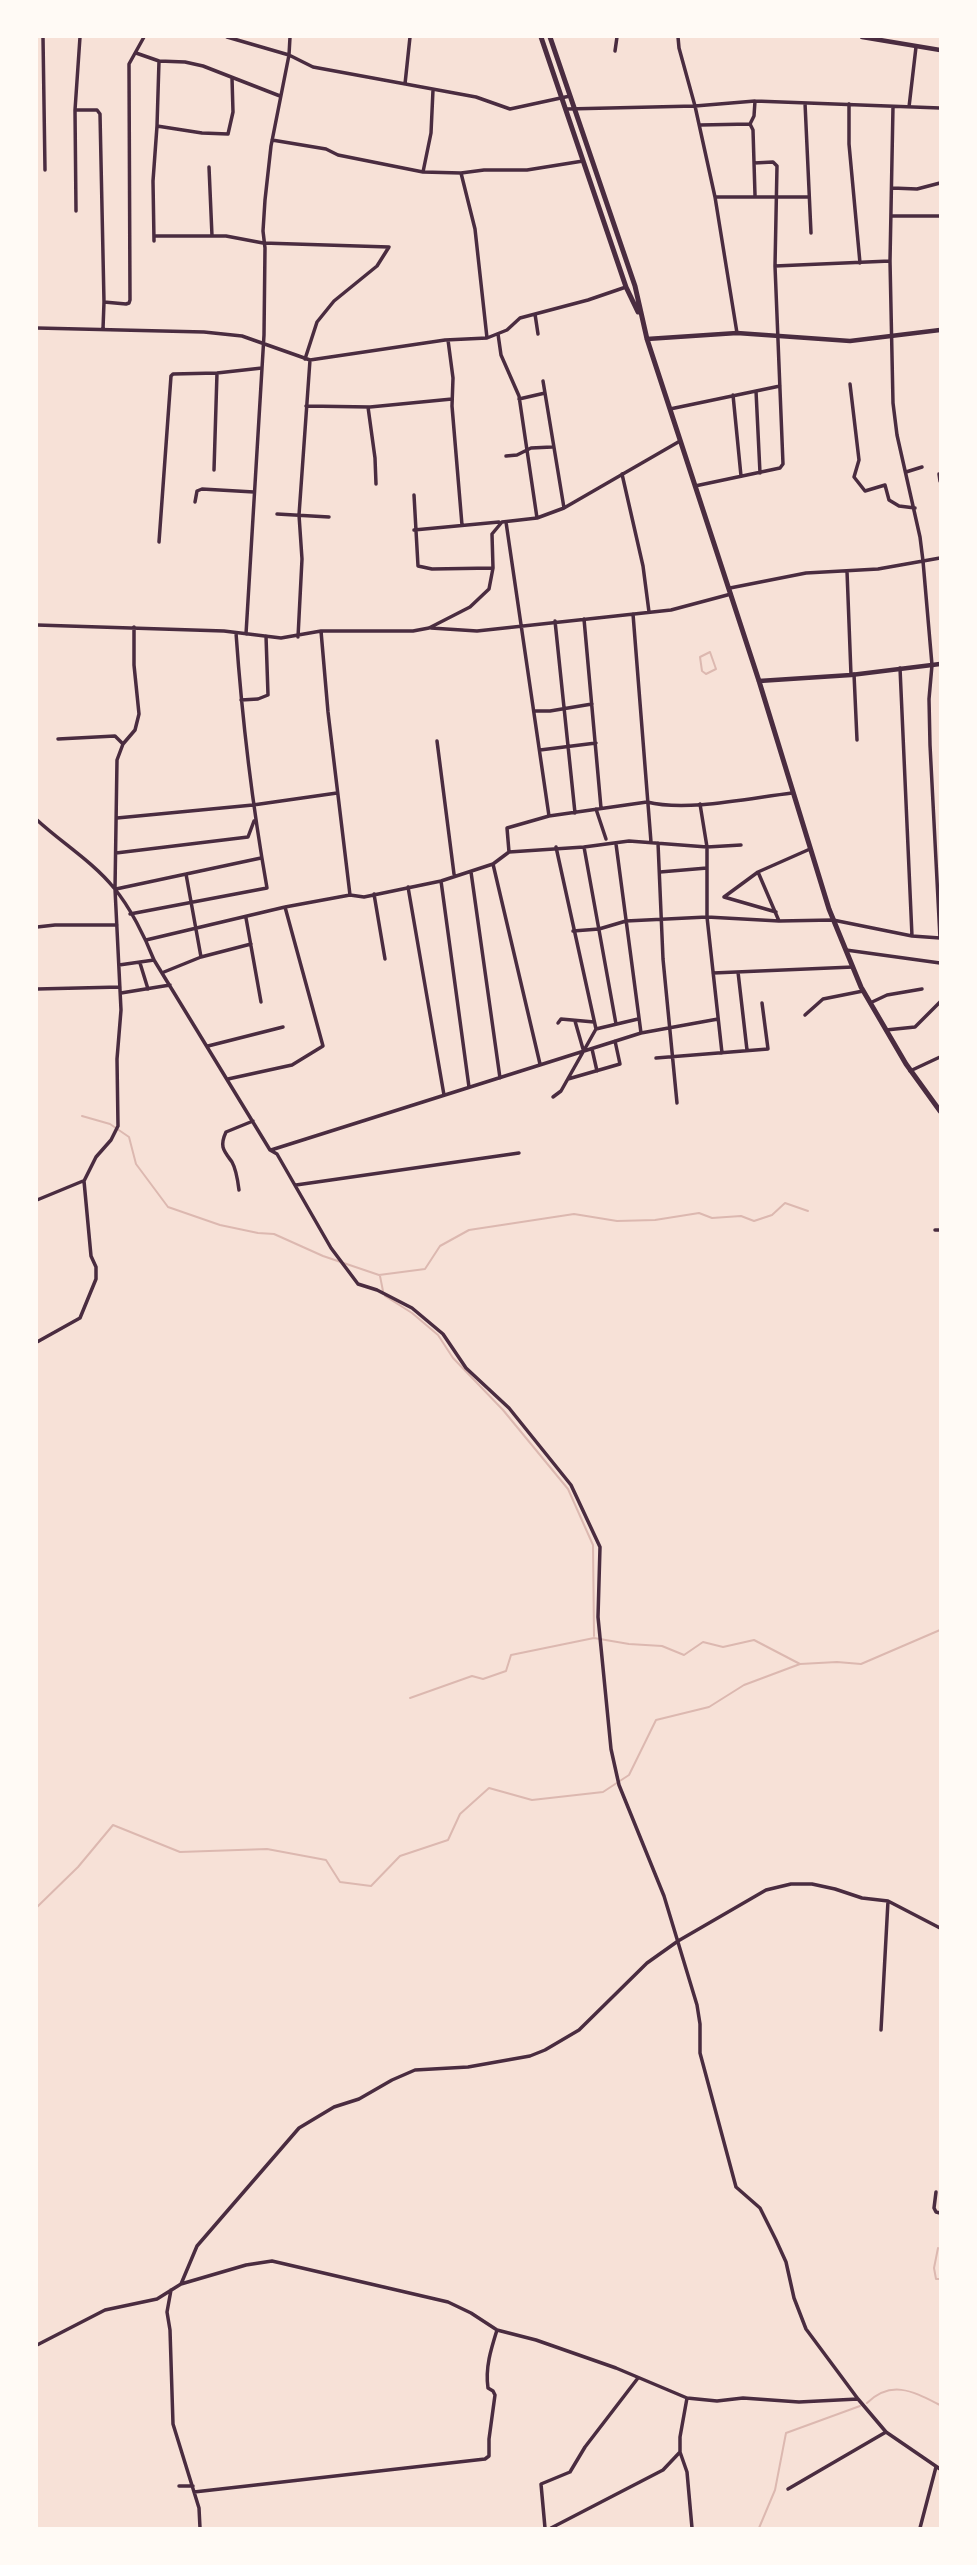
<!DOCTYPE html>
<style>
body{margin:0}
#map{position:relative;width:977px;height:2565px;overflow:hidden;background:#f7e1d7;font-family:"DejaVu Sans",sans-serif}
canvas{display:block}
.frame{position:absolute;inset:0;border:38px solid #fffaf5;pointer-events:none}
</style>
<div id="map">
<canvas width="977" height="2565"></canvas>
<div class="frame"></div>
</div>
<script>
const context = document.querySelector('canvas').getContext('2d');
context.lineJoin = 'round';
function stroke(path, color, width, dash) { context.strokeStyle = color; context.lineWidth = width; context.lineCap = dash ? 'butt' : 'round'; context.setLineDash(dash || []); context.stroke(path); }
stroke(new Path2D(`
 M710 652 716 669 706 674 702 671 700 657Z
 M82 1116 110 1124 129 1137 136 1164 168 1207 220 1225 258 1233 274 1234 323 1256 379 1275 425 1269 440 1246 469 1230 574 1214 617 1221 655 1220 699 1213 712 1218 741 1216 754 1221 772 1215 785 1203 808 1211
 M380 1276 383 1291
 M385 1296 412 1313 438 1335 453 1358 503 1410 568 1489 593 1545 594 1636
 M410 1698 472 1676 483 1679 506 1671 511 1655 594 1638 629 1644 662 1646 684 1655 703 1642 723 1647 754 1640 800 1664 837 1662 861 1664 940 1630
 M37 1907 78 1867 113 1825 180 1852 267 1849 326 1860 340 1882 371 1886 400 1856 448 1840 460 1814 489 1788 532 1800 603 1792 629 1775 656 1720 709 1707 744 1685 800 1664
 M938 2248 934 2268 936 2279H940
 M867 2403C892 2379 914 2392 940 2405
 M759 2528 775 2490 786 2433 860 2406`), '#dcb8b0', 2);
stroke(new Path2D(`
 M43 37 45 170
 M227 37 289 55 313 67 476 97 510 109 570 96
 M615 51 617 37
 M136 53 159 61 157 126 202 133 228 134 233 112 232 78
 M159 61 185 62 203 66 280 96
 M405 84 410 37
 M805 103 811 233
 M849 104V144L860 263
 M893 107 890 261 893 403 897 435 920 537 923 561 932 665 929 699 930 745 940 938 912 936
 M909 107 916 47
 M567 109 695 106 679 48 678 37
 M75 110 80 37
 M750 124 754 116 755 101
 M700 125 750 124 753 130 755 195
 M272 140 326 149 338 155 423 172 461 173
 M209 167 212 236
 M423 172 431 133 433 90
 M892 188 917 189 940 183
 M715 197H809
 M76 211 75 110H97L100 114 104 302
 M893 216H940
 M154 236H226L263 243 389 247
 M154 241 153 181 157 126
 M775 266 890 261
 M535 314 538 334
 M37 328 204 332 242 336 310 360 445 340 487 338 507 330 520 318 588 300 626 287
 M103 329 104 302 126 304 129 303 130 300 129 64 144 37
 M737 333 715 197 695 106 755 101 940 108
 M498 334 501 355 519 396 537 518
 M487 338 475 229 461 173 484 170H527L583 161
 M448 340 453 378 452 406 462 525
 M305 359 317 322 334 301 377 266 389 247
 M543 381 564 508
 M850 384 859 460 854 477 865 491 885 485 889 500 899 506 915 508
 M756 391 760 473
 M733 395 741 476
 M519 399 545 393
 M306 406 370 407 452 399
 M368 407 375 458 376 484
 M670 409 780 386
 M506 456 517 455 531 448 552 447
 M214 470 217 373
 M906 472 922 467
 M622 474 643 566 649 612
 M939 474 940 481
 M695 486 780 468 783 464 775 266 777 166 773 162 754 163
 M414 495 418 566 432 569 493 568
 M195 502 197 491 202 489 254 492
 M277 514 329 517
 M506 522 549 816
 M414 530 499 522
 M159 542 171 376 173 374 217 373 262 368
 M847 571 851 675
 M730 588 806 573 878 569 940 558
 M633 614 651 842
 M584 619 601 808
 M555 621 575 813
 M37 625 224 631 281 638 321 631H413L429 628 470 607 489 589 493 568 492 534 502 522 537 518 564 508 680 441
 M431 628 477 631 671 610 731 594
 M321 631 328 712 350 895
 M246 634 264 335 265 248 263 231 265 200 271 146 289 55 290 37
 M298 637 302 559 299 515 310 360
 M854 674 857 740
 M241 700 258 699 268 695 266 636
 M535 711H550L592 704
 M58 739 115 736 123 744
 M437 741 454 874
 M540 750 596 743
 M700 804 707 847V917L722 1053
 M596 809 606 839
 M117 818 253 805 337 793
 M37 820C62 843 93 862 114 888 130 907 145 937 154 960L270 1150 277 1154 331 1248 358 1284 377 1290 412 1308 443 1334 466 1368 509 1408 571 1485 600 1547 598 1617 611 1749 619 1785 664 1896 697 2005 700 2024V2053L736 2187 760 2208 776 2240 786 2262 794 2298 806 2329 858 2399
 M658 843 663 959 677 1103
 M616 844 641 1033
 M556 847 596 1029 638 1019
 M584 847 616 1024
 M509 852 507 828 549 816 647 802C687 812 750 798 792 793
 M116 853 248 837 254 821
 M493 864 540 1064
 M471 872 500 1078
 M660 872 707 868
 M758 872 779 921
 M186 874 201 957
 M441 881 469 1087
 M408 887 444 1095
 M116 889 261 858
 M374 894 385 959
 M724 897 758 872 810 849
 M724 897 776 912
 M130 914 267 888C252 803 242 718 236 633
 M246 918 261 1002
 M37 927 55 925H117
 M573 931 599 929 626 921 707 917 779 921 833 920 912 936 900 668
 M146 940 285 907 350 895 364 897 441 881 493 864 509 852 584 847 629 841 707 847 741 845
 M846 950 940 963
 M140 963 148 989
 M119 965 154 960
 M164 972 201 957 251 944
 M738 972 747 1050
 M713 973 853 967
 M37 989 120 987
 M121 993 170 985
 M870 1003 887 995 922 989
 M805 1015 823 999 863 991
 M575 1021 583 1049
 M558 1023 561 1019 594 1022
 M886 1030 915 1027 940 1002
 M208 1046 283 1027
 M592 1049 597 1071
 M656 1058 768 1049 762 1003
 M910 1071 940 1057
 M228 1079 292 1065 323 1046 285 907
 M568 1079 620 1064 615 1041
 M553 1097 561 1091 596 1029
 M271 1150 641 1033 718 1019
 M296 1185 519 1153
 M239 1190C238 1182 236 1169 232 1162 224 1151 219 1147 226 1132L253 1121
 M37 1200 83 1181
 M935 1230H940
 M37 1342 80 1318 96 1279V1267L91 1256 84 1181 96 1157 111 1140 118 1126 117 1059 121 1010 115 889 117 760 123 744 135 730 139 714 134 665V627
 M881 2030 888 1901
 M936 2192 934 2208 936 2212 940 2213
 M181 2284 197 2246 299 2128 334 2107 359 2099 392 2080 415 2070 468 2067 530 2056 545 2050 579 2030 647 1963 678 1941 766 1890 791 1884H812L835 1889 862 1898 888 1901 940 1928
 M171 2290 167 2312 170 2330 173 2424 199 2508 200 2528
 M37 2345 105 2310 157 2299 181 2284 246 2265 272 2261 448 2302 471 2313 497 2330 536 2340 616 2368 687 2398 717 2401 743 2398 799 2402 858 2399 886 2432 940 2469
 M687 2398 680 2437V2452L687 2472 692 2528
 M179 2486H193
 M788 2489 886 2432
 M194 2492 485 2459 489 2456V2439L495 2395 493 2391 488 2388C485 2368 491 2349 497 2330
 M545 2528 541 2484 570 2472 585 2447 638 2378
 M551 2528 663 2470 680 2452
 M920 2528 936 2467`), '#4a2c40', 3.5);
stroke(new Path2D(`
 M862 37 940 50
 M647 339 737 333 850 341 940 330
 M759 681 851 675 940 664`), '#4a2c40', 4.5);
stroke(new Path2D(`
 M541 37 626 287 638 312
 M550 37 635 286 647 339 759 681 829 909 861 987 906 1064 940 1111`), '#4a2c40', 5);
</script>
